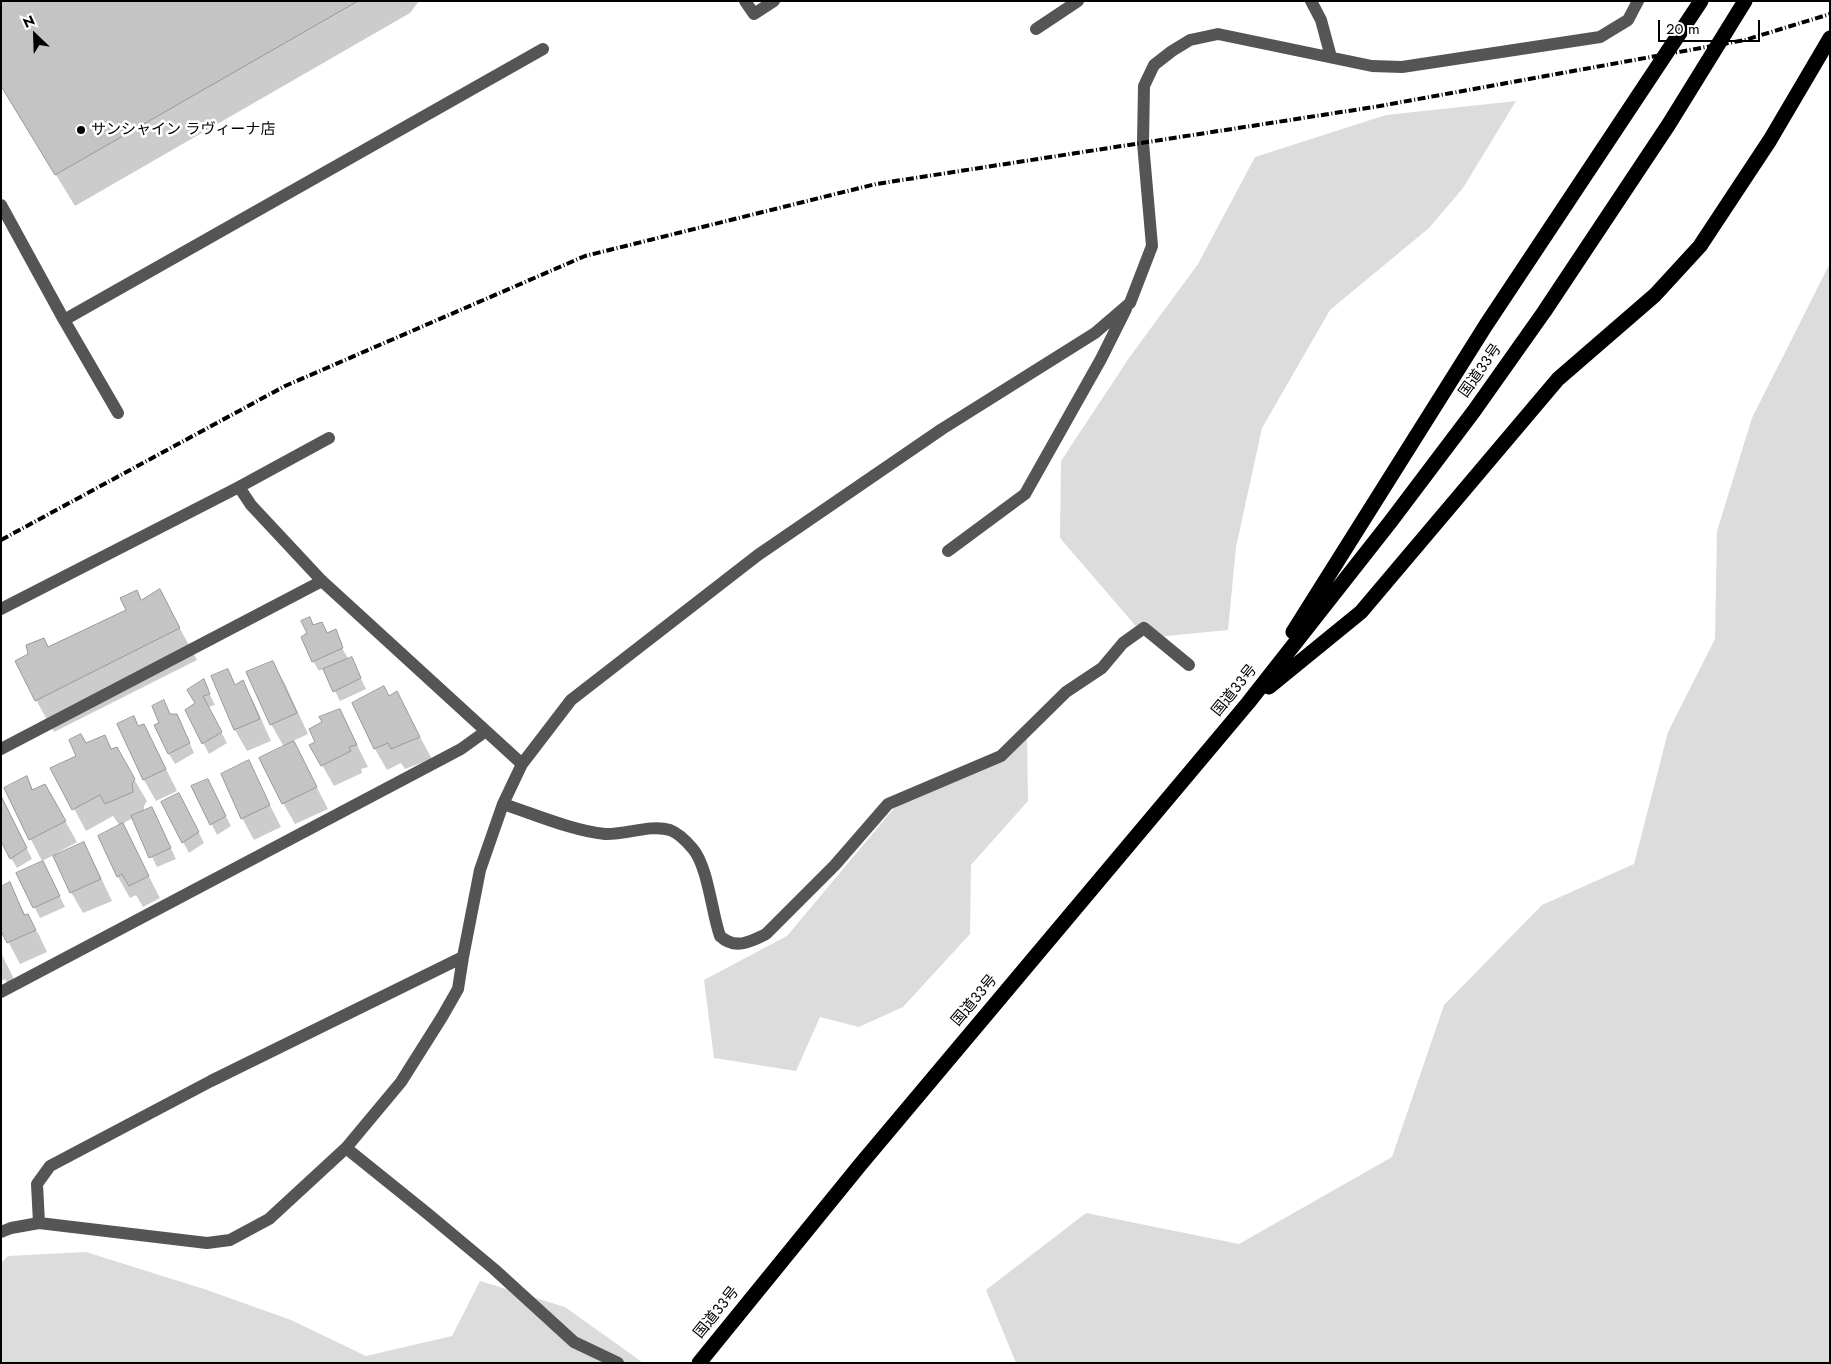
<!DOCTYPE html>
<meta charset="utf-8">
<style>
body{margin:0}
#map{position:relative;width:1831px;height:1364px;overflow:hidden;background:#fff;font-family:Jost,sans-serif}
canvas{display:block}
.frame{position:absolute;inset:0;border:2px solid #000;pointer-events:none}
.north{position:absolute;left:10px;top:10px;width:50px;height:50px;-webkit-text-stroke:4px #fff;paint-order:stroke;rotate:336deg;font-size:14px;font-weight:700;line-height:20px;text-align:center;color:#000}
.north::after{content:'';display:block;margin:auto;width:18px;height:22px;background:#000;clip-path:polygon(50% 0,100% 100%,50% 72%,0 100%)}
.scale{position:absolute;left:1658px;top:20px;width:102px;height:22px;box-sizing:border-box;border:2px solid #000;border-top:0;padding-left:6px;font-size:15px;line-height:18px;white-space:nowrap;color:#000;-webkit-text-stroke:4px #fff;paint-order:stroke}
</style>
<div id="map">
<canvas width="1831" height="1364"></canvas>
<div class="frame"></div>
<div class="north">N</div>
<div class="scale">20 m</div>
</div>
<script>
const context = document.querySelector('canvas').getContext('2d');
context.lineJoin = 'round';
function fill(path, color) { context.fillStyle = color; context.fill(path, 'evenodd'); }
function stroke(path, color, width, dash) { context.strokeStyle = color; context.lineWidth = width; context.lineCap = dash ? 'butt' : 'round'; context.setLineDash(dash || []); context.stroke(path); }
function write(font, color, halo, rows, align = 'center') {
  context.font = font + ' Jost,"Noto Sans JP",sans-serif'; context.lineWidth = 5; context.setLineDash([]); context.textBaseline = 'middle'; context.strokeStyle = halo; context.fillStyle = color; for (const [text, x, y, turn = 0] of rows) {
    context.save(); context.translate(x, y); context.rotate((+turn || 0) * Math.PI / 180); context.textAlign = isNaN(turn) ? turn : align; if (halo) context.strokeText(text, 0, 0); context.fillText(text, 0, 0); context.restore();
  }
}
fill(new Path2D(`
 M1516 101 1463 188 1429 228 1330 310 1262 428 1236 547 1228 630 1146 638 1060 538 1061 461 1129 358 1198 264 1255 157 1386 115Z
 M1830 263V1363H1016L986 1290 1086 1213 1239 1244 1392 1157 1444 1005 1542 905 1634 864 1668 732 1715 639 1717 531 1752 418Z
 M1027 735 1028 801 971 865 970 934 903 1007 859 1027 820 1017 796 1071 714 1058 704 980 787 936 895 807Z
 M86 1252 207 1290 291 1320 366 1356 452 1336 480 1281 565 1307 642 1362 1 1363V1263L8 1256Z`), '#dcdcdc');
fill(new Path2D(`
 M1 1H419L410 13 75 206 1 85Z
 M159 590 197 660 54 732 36 700 127 610 136 591 142 601Z
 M322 623 328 634 335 631 343 644 341 642 339 643 349 660 351 658 366 689 340 701 324 669 319 671 313 661 309 634 314 626Z
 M273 663 285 684 308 734 293 741 328 809 295 824 283 803 284 747 271 724Z
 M227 671 236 686 242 682 254 703 271 741 247 751 235 730 213 676Z
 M203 681 215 705 208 707 227 743 209 754 186 710 196 704Z
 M396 693 432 759 405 769 401 763 387 770 375 749 389 697Z
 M163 702 171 716 182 726 194 753 175 764 169 754 160 723Z
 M340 711 368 767 361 769 362 773 334 786 322 765 316 742Z
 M119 724 138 727 144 725 177 791 156 801 144 780Z
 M104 737 112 750 116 749 147 801 144 806V811L157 819 176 859 157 867 133 818 122 824 160 898 143 907 136 895 130 898 118 877 99 837 120 826 113 816 86 831 52 768 78 757 85 744Z
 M248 762 281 827 254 840 242 818Z
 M26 777 34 791 45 785 77 842 57 853 58 855 83 844 95 865 112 901 83 913 71 892 54 855 42 861 5 789Z
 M193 787 212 790 231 826 217 835Z
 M4 803 32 859 17 868 11 858Z
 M162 803 185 805 204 843 189 853Z
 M43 863 65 907 40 918 18 874Z
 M9 884 26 916H28L40 937 47 952 20 964 1 928Z
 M1 953 18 987 11 990 5 979 1 981Z`), '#0003');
const building = new Path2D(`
 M1 1H358L55 175 1 86Z
 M160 589 180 628 35 701 15 661 28 654 26 645 44 638 48 647 126 610 120 598 137 590 141 600Z
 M310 617 313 625 322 622 327 633 336 629 343 648 312 662 301 637 307 633 301 621Z
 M352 657 361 678 333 692 323 669Z
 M273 661 297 713 270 725 246 672Z
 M228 669 235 685 243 680 260 719 234 730 211 676Z
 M204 679 210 694 203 696 222 732 202 744 185 710 195 703 187 690Z
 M384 686 389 696 397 691 420 737 391 749 388 743 374 749 352 703Z
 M164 700 170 714H177L190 743 168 754 154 725 159 723 152 706Z
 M340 709 357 745 349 747 351 751 321 766 309 745 315 742 309 729 322 722 319 717Z
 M134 716 138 726 144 724 166 769 143 780 117 724Z
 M81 734 86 743 105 735 111 749 117 747 135 779 132 784 133 792 105 804 100 795 72 810 50 768 76 756 69 740Z
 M294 741 317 787 282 804 259 758Z
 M249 760 270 805 241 819 221 774Z
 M27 776 32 790 45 784 66 821 29 840 4 788Z
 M208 779 226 816 210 825 191 786Z
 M179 793 199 832 182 843 161 802Z
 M1 796 27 848 10 859 1 841Z
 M152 807 171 848 149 858 131 816Z
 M123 823 149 876 129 886 122 874 117 877 98 836Z
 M84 842 101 879 70 893 53 856Z
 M43 861 60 896 33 908 16 873Z
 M10 882 24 915 28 914 36 930 7 943 1 931V887Z`);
fill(building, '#c4c4c4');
stroke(building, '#999', 1);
stroke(new Path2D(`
 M745 1 754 14 774 1
 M1311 1 1321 20 1331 57
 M1036 29 1078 1
 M1 205 64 320 118 413
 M64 320 543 49
 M239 487 329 438
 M948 551 1025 494 1101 359 1126 309
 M1 609 239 487 251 505 322 581 522 764
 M1 749 322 581
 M503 804C534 814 573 831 605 834 626 835 650 824 670 830 678 833 688 843 693 849 708 867 712 914 720 936 735 950 750 942 766 934L835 865 888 804 1001 756 1066 692 1102 668 1123 643 1144 628 1189 665
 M1 992 461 749 486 731
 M346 1148 401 1082 442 1017 458 989 463 957
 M39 1223 37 1184 50 1166 211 1081 463 957 480 870 503 804 522 764 571 700 758 555 942 429 1095 333 1130 303 1152 246 1143 143 1144 86 1154 65 1172 51 1190 40 1218 34 1372 66 1402 67 1600 37 1628 20 1638 1
 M1 1232 11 1228 39 1223 207 1243 230 1240 269 1219 346 1148 428 1214 494 1269 574 1342 618 1363`), '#555', 12);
stroke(new Path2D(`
 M1293 632 1486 325 1701 1
 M1269 687 1361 612 1558 379 1655 295 1700 246 1770 140 1830 38
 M699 1363 860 1165 1248 703 1391 521 1474 411 1544 312 1669 124 1745 1`), '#000', 15);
stroke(new Path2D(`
 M1 540 285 386 585 256 876 184 1374 107 1745 40 1830 14`), '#000', 4, [8, 2.5, 1, 2.5]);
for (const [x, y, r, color] of [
 [81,130,5,"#000"]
]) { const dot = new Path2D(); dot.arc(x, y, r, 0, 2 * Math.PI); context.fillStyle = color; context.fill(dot); stroke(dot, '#fff', 2); }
write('15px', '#000', '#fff', [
 ["サンシャイン ラヴィーナ店",91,130]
], 'left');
write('15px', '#000', '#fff', [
 ["国道33号",1481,371,-55],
 ["国道33号",1235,691,-51],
 ["国道33号",975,1001,-50],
 ["国道33号",717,1313,-51]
]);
</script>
